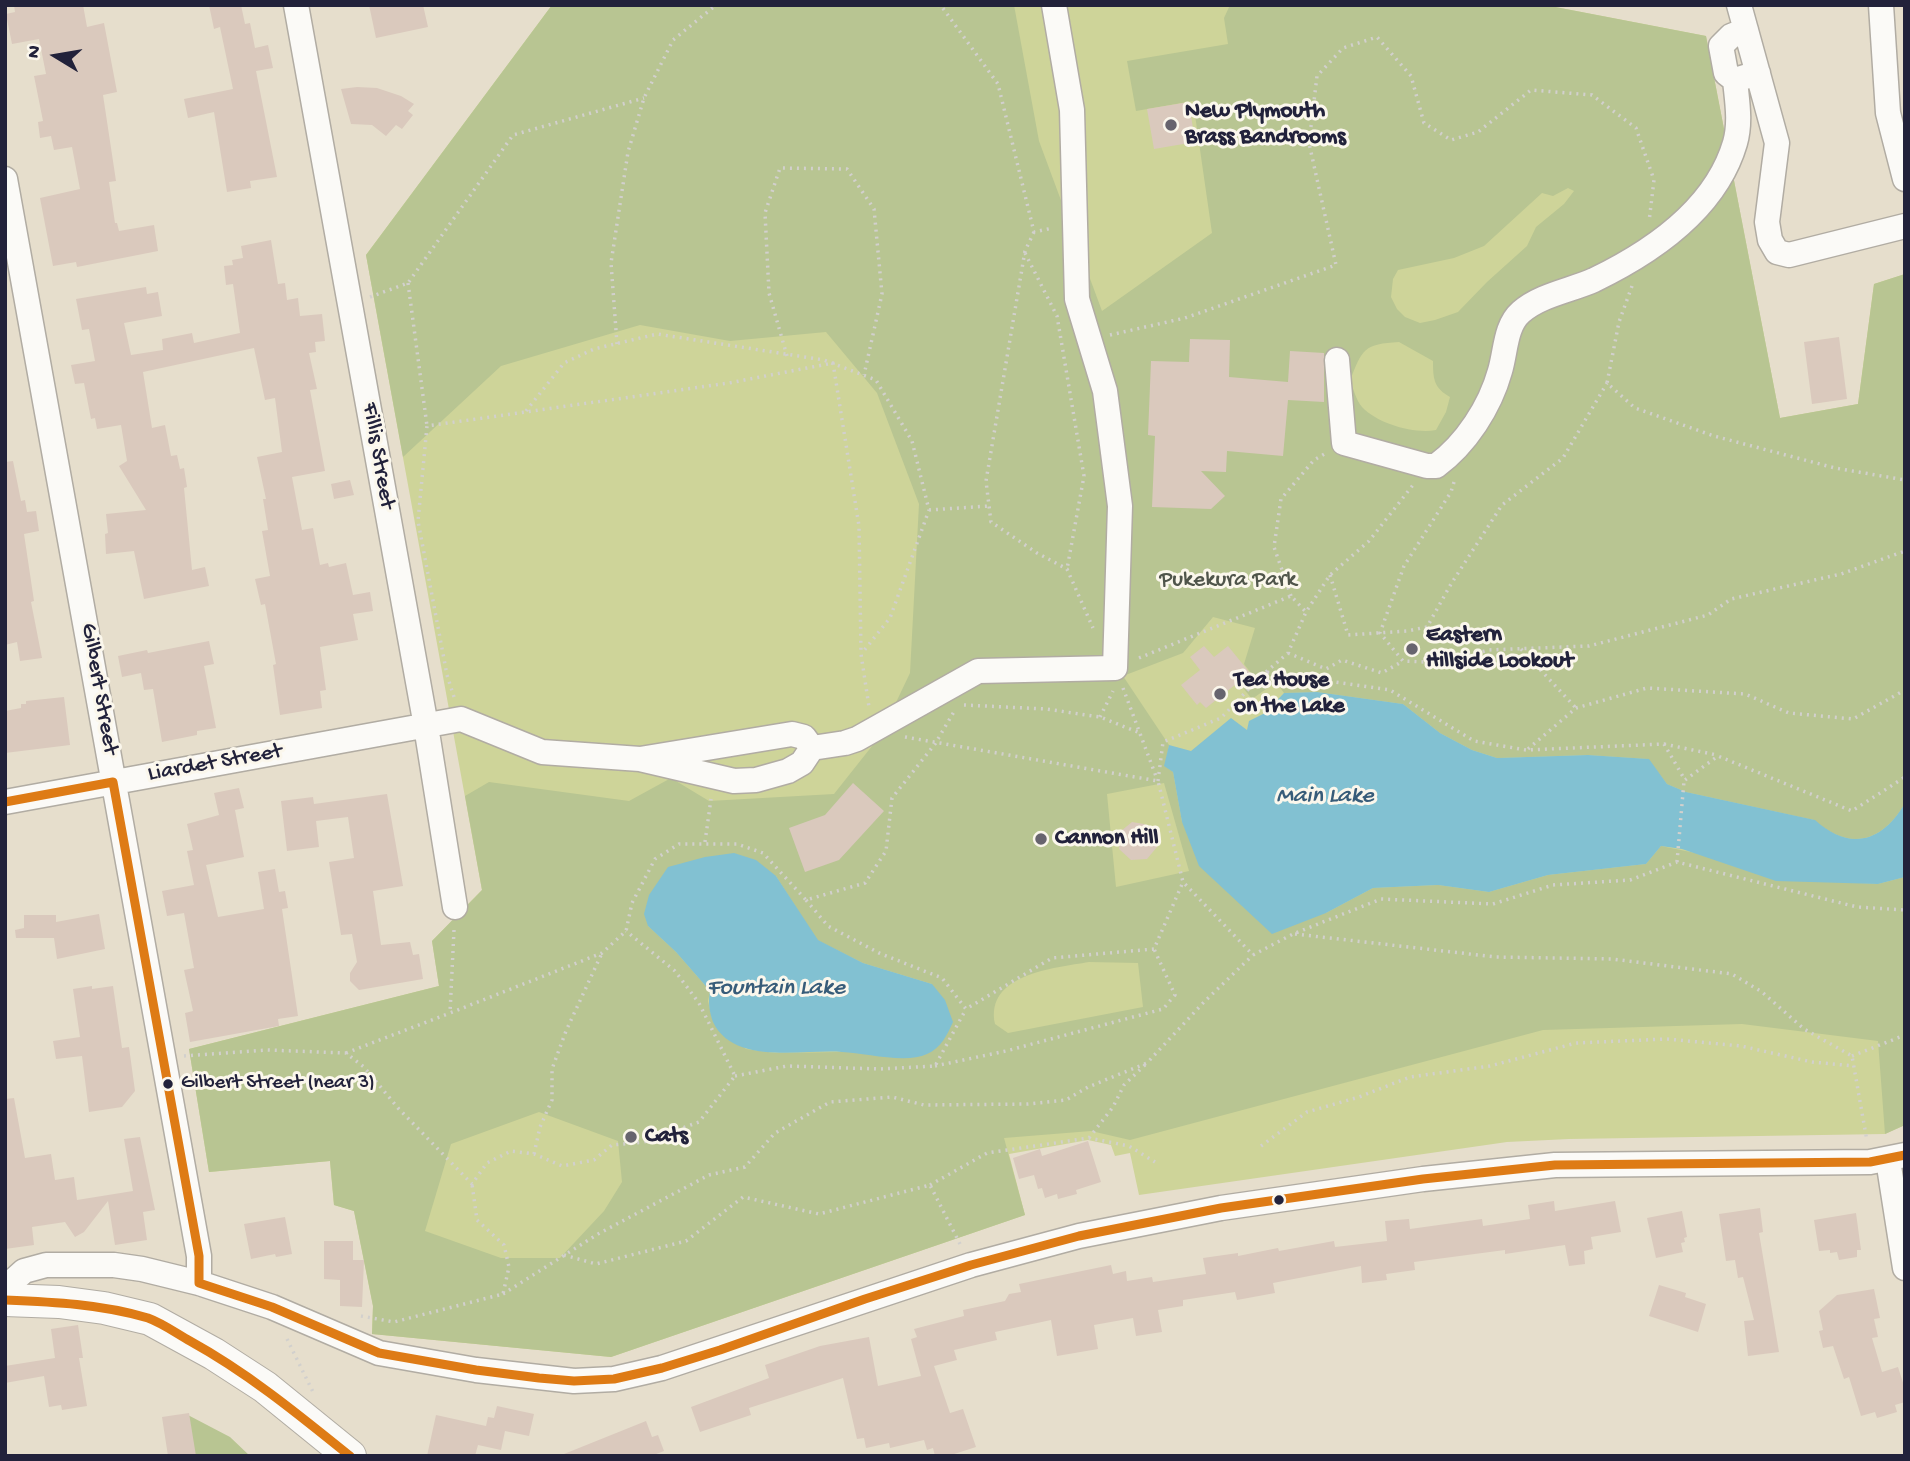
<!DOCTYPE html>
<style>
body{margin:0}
#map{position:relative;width:1910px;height:1461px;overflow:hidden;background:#e6decc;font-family:"Gochi Hand",sans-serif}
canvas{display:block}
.frame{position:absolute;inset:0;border:7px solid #22223b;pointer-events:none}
.north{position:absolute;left:21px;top:21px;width:70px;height:70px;-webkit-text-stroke:5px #fbf7ec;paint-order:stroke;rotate:281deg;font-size:19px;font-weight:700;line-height:28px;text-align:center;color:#22223b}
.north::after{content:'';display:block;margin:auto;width:24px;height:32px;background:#22223b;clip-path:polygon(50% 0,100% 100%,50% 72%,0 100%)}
</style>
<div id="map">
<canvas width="1910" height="1461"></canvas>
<div class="frame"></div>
<div class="north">N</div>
</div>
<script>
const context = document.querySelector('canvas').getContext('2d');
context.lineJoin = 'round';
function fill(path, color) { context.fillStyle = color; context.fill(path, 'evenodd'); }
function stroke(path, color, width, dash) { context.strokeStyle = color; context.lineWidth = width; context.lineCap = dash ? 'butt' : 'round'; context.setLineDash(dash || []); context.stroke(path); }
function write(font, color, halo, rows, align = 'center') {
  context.font = font + ' "Gochi Hand",sans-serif'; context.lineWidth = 6; context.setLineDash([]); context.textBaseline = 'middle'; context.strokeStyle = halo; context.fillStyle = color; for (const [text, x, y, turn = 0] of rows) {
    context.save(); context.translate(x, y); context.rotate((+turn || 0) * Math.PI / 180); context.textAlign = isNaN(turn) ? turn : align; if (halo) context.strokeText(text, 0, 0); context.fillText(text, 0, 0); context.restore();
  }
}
fill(new Path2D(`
 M552 5H1545L1706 36 1780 418 1858 404 1874 284 1905 274V1125L1885 1134 1569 1139 1507 1142 1139 1195 1130 1153 1115 1156 1111 1145 1088 1140 1009 1154 1025 1215 611 1357 372 1334 373 1306 354 1211 334 1205 330 1161 209 1172 189 1049 439 986 432 941 482 890 366 255Z`), '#ced499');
fill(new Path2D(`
 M552 5H1014L1039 141 1102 311 1212 233 1193 101 1136 111 1127 61 1228 44 1224 18 1230 5H1545L1706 36 1780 418 1858 404 1874 284 1905 274V803C1882 843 1849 851 1814 820L1686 792 1667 784 1648 759 1588 755 1497 758 1472 750 1440 733 1403 704 1317 692 1284 693 1276 682 1252 699 1239 683 1251 673 1244 664 1255 628 1213 617 1183 653 1123 676 1169 745 1165 766 1173 772 1182 822 1326 913 1373 888 1438 885 1489 892 1548 875 1646 864 1661 846 1839 882 1878 884 1905 877V1125L1885 1134 1878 1041 1742 1024 1543 1030 1130 1140 1091 1131 1004 1138 1025 1215 611 1357 372 1334 373 1306 354 1211 334 1205 330 1161 209 1172 189 1049 439 986 432 941 482 890 465 796 489 782 629 801 671 778 709 801 834 794 880 736 910 673 919 504 877 393 826 332 730 341 640 325 501 366 403 457 366 255ZM1568 188 1574 191 1564 204 1536 227 1527 246 1487 282 1458 312 1435 320 1420 323 1405 317 1397 309 1391 297 1393 279 1398 270 1454 258 1484 246 1542 193 1553 196ZM1399 342 1433 361C1433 379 1434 388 1450 397L1446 412 1436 430C1414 434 1378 424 1362 407 1356 400 1354 390 1350 381 1362 349 1364 344 1399 342ZM1164 783 1189 871 1116 887 1107 794ZM776 876 817 940 863 963 932 984 840 1052 775 1053 746 1049 712 1018 708 1001 710 991 676 952 648 926ZM1089 962 1138 963 1143 1007 1008 1033 995 1024C985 974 1054 968 1089 962ZM539 1112 618 1141 622 1182 604 1211 560 1258H501L425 1231 451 1144Z
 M186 1414 230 1437 250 1456H191Z`), '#b8c592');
fill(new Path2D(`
 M1317 692 1403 704 1440 733 1472 750 1497 758 1588 755 1649 759 1667 784 1686 792 1815 820C1849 851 1882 843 1905 803V877L1878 884 1776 881 1682 849 1661 846 1646 864 1548 875 1489 892 1438 885 1373 888 1326 913 1272 934 1199 866 1182 822 1173 772 1164 766 1169 745 1191 751 1231 718 1247 730 1249 721 1265 713 1284 693Z
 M734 853 756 860 776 876 818 940 863 963 932 984 945 1000 953 1022C947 1035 941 1048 927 1054 906 1064 865 1053 842 1052 803 1049 734 1066 713 1022 709 1011 708 1002 710 991L676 952 648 926 644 914 649 895 668 867 705 857Z`), '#82c1d2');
fill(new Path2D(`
 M14 5H83L87 27 104 23 117 92 103 95 116 181 109 182 115 223H117L119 231 154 225 158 251 77 267 76 262 53 266 40 198 80 189 72 147 54 150 51 136 40 138 38 122 43 121 34 76 46 74 39 39 12 44 6 14 15 12Z
 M209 5H241L245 24 250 23 255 48 268 45 273 68 256 71 277 177 250 181 251 188 227 192 214 112 188 118 184 99 233 89 220 27 214 29Z
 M369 5H423L428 27 376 38Z
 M357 87 377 88 401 96 414 104 408 111 413 115 402 129 396 125 386 136 372 125 351 124 341 89Z
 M1189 102 1195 142 1154 149 1147 109Z
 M271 240 278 284 285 283 287 300 298 298 300 316 322 314 325 341 315 342 316 352 309 353 317 389 310 390 325 471 292 477 302 530 313 528 320 565 328 563 329 567 346 563 353 595 370 592 373 611 353 614 358 640 320 647 326 690 320 691 322 708 280 715 273 665 276 664 265 604 261 605 255 579 270 576 262 531 268 530 263 499H266L257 457 282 452 275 398 265 400 254 348 143 372 152 428 165 425 171 456 177 455 180 469 184 468 187 487 184 488 192 570 205 567 209 586 144 599 134 551 106 554 105 534 108 533 106 514 146 510 119 466 127 461 121 425 97 429 95 418 91 419 84 383 75 384 71 365 95 361 89 329 82 330 76 299 146 287 147 294 158 292 162 316 124 323 131 355 163 350 162 339 192 333 194 343 240 333 233 284 226 285 224 266 233 265 232 260 243 258 241 246Z
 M1839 337 1847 399 1812 404 1804 342Z
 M1190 339 1230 340 1229 377 1288 382 1290 351 1324 353V402L1288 400 1283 456 1227 451 1226 472 1201 471 1225 496 1211 509 1152 507 1155 436 1148 435 1151 361 1189 362Z
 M13 461 21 501 25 500 27 512 36 511 39 531 24 534 34 601 31 602 42 658 20 661 17 642 5 645V462Z
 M350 480 354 495 334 499 331 484Z
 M209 641 214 664 204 666 216 728 197 731V735L162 742 153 689 144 690 141 673 122 677 118 656 147 650 148 653Z
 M1204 646 1214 657 1228 646 1250 673 1206 708 1200 702 1197 705 1181 685 1200 670 1190 657Z
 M64 697 70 745 5 753V711L21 708V704H26V701Z
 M853 783 884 811 839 860 805 872 789 828 825 815Z
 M239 788 244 808 235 810 244 857 206 865 218 917 264 909 258 872 275 869 279 892 285 891 288 908 282 909 298 1016 278 1019 279 1026 190 1042 185 1013 193 1011 184 970 194 968 184 913 167 916 162 891 194 885 187 851 193 850 187 824 219 815 214 793Z
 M387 794 403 886 373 891 381 945 410 942 413 955 419 954 423 979 359 990 350 981V973L357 962 352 934 341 935 329 862 354 858 348 817 316 821 319 847 287 851 281 801 313 797 314 804Z
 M1132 822 1144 824 1154 833 1157 847 1147 859 1131 860 1119 849 1121 831Z
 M99 914 105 949 57 959 54 938H16L15 930 24 928V915H56V922Z
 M92 986V989L113 986 122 1048 129 1047 135 1091 122 1107 89 1112 82 1056 56 1059 53 1041 80 1037 73 989Z
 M14 1098 25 1158 51 1154 55 1180 74 1177 77 1200 133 1191 124 1139 140 1137 155 1210 143 1212 147 1240 115 1245 108 1201 84 1232 75 1237 65 1222 32 1227 34 1245 5 1249V1099Z
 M1088 1141 1101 1182 1076 1190 1077 1194 1058 1199 1057 1194 1045 1198 1042 1188 1038 1189 1034 1175 1019 1179 1013 1158 1040 1149 1042 1156Z
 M1554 1201 1555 1211 1615 1201 1621 1232 1591 1237 1593 1249 1584 1251 1585 1264 1569 1266 1565 1245 1505 1254V1250L1414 1262 1415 1270 1386 1274 1387 1280 1362 1283 1361 1266 1273 1283 1275 1293 1237 1300 1235 1292 1183 1300V1306L1158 1310 1162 1332 1136 1336 1133 1318 1094 1325 1098 1349 1057 1356 1051 1320 995 1332 997 1340 954 1350 957 1360 934 1366 950 1413 963 1409 976 1447 948 1456H935L933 1448 927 1450 924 1440 890 1448 889 1443 866 1448 864 1438 857 1439 843 1378 749 1408 751 1415 700 1432 691 1407 769 1378 765 1365 820 1346 869 1337 878 1386 921 1376 911 1339 917 1337 914 1329 964 1316 963 1310 1005 1301 1009 1294 1021 1292 1019 1284 1111 1265 1113 1274 1126 1271 1127 1281 1152 1277 1153 1282 1206 1274 1203 1258 1238 1253V1256L1278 1248 1279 1251 1334 1241 1335 1247 1387 1241 1385 1221 1409 1219 1410 1229 1482 1219 1483 1226 1530 1219 1528 1205Z
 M1760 1208 1763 1232 1759 1233 1779 1352 1748 1356 1744 1321 1754 1320 1743 1277 1738 1278 1735 1260 1726 1261 1719 1214Z
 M1682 1211 1687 1237 1684 1238 1685 1242 1681 1243 1683 1252 1656 1258 1647 1218Z
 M1856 1213 1861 1250H1857V1257L1839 1260 1837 1252 1830 1253V1250L1819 1251 1814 1220Z
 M285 1217 292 1254 276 1257 275 1254 251 1259 244 1224Z
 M324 1241H353V1260H364L362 1307 340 1306V1280L324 1279Z
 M1659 1285 1686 1293 1685 1297 1706 1304 1698 1332 1649 1316Z
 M1874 1289 1880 1318 1874 1319 1878 1337 1872 1338 1882 1372 1898 1367 1905 1389V1402L1895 1405 1897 1412 1877 1418 1875 1412 1861 1416 1849 1377 1844 1379 1833 1346 1823 1348 1819 1331 1823 1330 1819 1311 1837 1295Z
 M78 1325 83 1358H79L87 1406 62 1410 61 1405 49 1407 44 1376 5 1383V1366L55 1358 51 1329Z
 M497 1406 534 1414 529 1436 505 1431 501 1450 478 1445 475 1456H427L436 1415 486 1426 488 1417 494 1418Z
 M189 1413 196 1456H168L162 1417Z
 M646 1421 652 1437 658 1435 664 1451 651 1456H559Z`), '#dac9bd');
const minor = new Path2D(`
 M296 5 426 726 455 907
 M1739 5 1777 143 1767 222 1770 240 1777 252 1789 255 1905 226
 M1881 5 1888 113 1905 179
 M1735 80 1726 73 1721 46 1731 36 1746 30
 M5 179 199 1256V1283
 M1337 360 1344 443 1427 466H1436C1466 444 1490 407 1500 371 1506 351 1505 326 1521 312 1540 295 1572 290 1594 280 1652 252 1716 208 1735 143 1741 122 1737 101 1735 80L1758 73
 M812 748 845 743 857 739 978 671 1115 668 1120 506 1105 391 1077 299 1072 110 1054 5
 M5 802 461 719 542 752 640 759 734 781 756 780 788 771 802 763 812 748 804 737 792 734 640 759
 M1888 1160 1905 1268
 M12 1299 14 1280 24 1271 46 1265H114L142 1269 199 1283 272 1307 379 1353 476 1370 574 1381 614 1379 662 1368 971 1265 1079 1236 1221 1208 1423 1179 1555 1165 1870 1162 1905 1155`);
const major = new Path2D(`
 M5 1300 59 1302 104 1308 150 1319 214 1354 265 1387 350 1456`);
stroke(minor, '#b1aca3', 27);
stroke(major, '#b1aca3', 34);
stroke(new Path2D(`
 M937 5 942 7 998 84 1034 232 1053 228
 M1034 232 1025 251 986 481 991 522 1037 553 1067 569 1093 628
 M1025 253 1057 316 1084 476 1067 569
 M408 283 427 426
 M1632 286 1619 322 1607 383 1635 408 1714 436 1835 468 1905 480
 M370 297 408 283 513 135 644 98
 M1110 335 1185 318 1336 265 1309 143 1317 76 1343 48 1377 37 1411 76 1424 123 1451 140 1478 132 1531 90 1592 95 1636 128 1654 180 1649 222
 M617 344 611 263 628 152 644 98 673 40 716 5
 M787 356 769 293 765 213 780 168 847 169 874 209 882 294 864 375
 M526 411 564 363 594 349 657 334 824 360 876 380 912 441 929 510 890 618 862 653
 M1454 482 1451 492 1404 566 1380 633 1403 661 1446 663 1488 650 1589 646 1708 615 1731 599 1841 574 1905 551
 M929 510 989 506
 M1330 575 1348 635 1407 631 1427 627 1451 584 1502 505 1563 458 1607 383
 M1291 596 1274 547 1281 499 1314 460 1326 453
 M1521 649 1576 708
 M1288 653 1326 669 1342 660 1382 673 1403 661
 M1139 658 1291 596 1306 612
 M1266 672 1288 653 1306 612 1330 575 1369 541 1413 485
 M1123 688 1157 779
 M454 697 447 675 418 521 427 426 729 383 833 363 859 526 861 654 869 707
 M964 705 1046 709 1100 717 1140 733
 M1100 717 1113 691
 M905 737 1158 781 1183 882 1253 955 1293 934 1381 899 1493 904 1553 885 1630 880 1677 862 1857 907 1905 910
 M1664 744 1717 755
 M1528 749 1576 708 1647 688 1745 694 1789 713 1853 719 1905 690
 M1158 781 1163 742 1221 718 1265 672 1390 690 1474 741 1526 750 1664 744 1685 780 1718 756 1852 811 1905 777
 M705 842 711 799
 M1677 862 1684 781
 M806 900 828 926 879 953 942 978 966 1009 1052 958 1154 949 1183 882
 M454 930 450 1013 602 953 626 931 632 903 655 859 679 844H737L763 853 806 900 865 883 886 851 892 798 935 744 955 710
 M1295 934 1496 957 1612 959 1732 974 1762 992 1804 1029 1852 1056 1867 1141
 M346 1053 450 1013
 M184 1056 267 1050 346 1053 364 1067 398 1108 472 1184 487 1163 511 1151 534 1154 562 1166 594 1160 612 1145 644 1142 699 1122 735 1076 699 1003 675 971 626 931
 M1852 1056 1905 1035
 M935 1066 1006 1051 1163 1009 1175 995 1154 949
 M735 1076 787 1066 880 1069 935 1066 966 1009
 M1089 1138 1113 1107 1124 1085 1146 1064
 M1261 1146 1307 1112 1359 1097 1410 1077 1490 1066 1576 1043 1667 1039 1741 1046 1812 1062 1854 1066
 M534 1154 540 1127 552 1100V1069L566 1031 602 953
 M930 1185 987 1153 1089 1138 1129 1146 1155 1162
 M564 1255 596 1264 686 1241 743 1197 819 1214 930 1185 961 1246
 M503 1294 598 1234 709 1175 745 1167 775 1133 830 1102 892 1097 924 1105 1028 1104 1066 1100 1088 1087 1147 1063 1204 1002 1253 955
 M361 1316 394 1322 503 1294 509 1267 504 1245 477 1220 472 1184
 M287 1339 313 1392`), '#d2d0cd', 3.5, [2, 5]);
stroke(minor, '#fbfaf7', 24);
stroke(major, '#fbfaf7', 32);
stroke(new Path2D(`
 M5 802 113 782 199 1256V1283L272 1307 379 1353 476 1370 539 1378 574 1381 614 1379 662 1368 720 1350 865 1299 971 1265 1079 1236 1221 1208 1423 1179 1555 1165 1870 1162 1905 1155
 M5 1300C53 1302 101 1304 148 1318 162 1323 176 1333 190 1341 248 1373 298 1414 350 1456`), '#de7b15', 9);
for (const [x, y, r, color] of [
 [1171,125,7,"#67646e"],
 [1412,649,7,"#67646e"],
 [1220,694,7,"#67646e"],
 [1041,839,7,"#67646e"],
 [168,1084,6,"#22223b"],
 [631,1137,7,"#67646e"],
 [1279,1200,6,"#22223b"]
]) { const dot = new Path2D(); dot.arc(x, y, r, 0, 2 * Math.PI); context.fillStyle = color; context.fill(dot); stroke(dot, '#fbf7ec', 2.5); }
write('21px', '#22223b', '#fbf7ec', [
 ["Gilbert Street (near 3)",181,1084]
], 'left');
write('bold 23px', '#22223b', '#fbf7ec', [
 ["New Plymouth",1185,112],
 ["Brass Bandrooms",1185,138],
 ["Eastern",1426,636],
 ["Hillside Lookout",1426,662],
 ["Tea House",1234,681],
 ["on the Lake",1234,707],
 ["Cannon Hill",1055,839],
 ["Cats",645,1137]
], 'left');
write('23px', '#22223b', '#fbf7ec', [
 ["Fillis Street",377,456,80],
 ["Gilbert Street",98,689,80],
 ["Liardet Street",215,764,-10]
]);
write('23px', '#50554b', '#fbf7ec', [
 ["Pukekura Park",1228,581]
]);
write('italic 24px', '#375c79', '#fbf7ec', [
 ["Main Lake",1325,797],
 ["Fountain Lake",776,989]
]);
</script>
